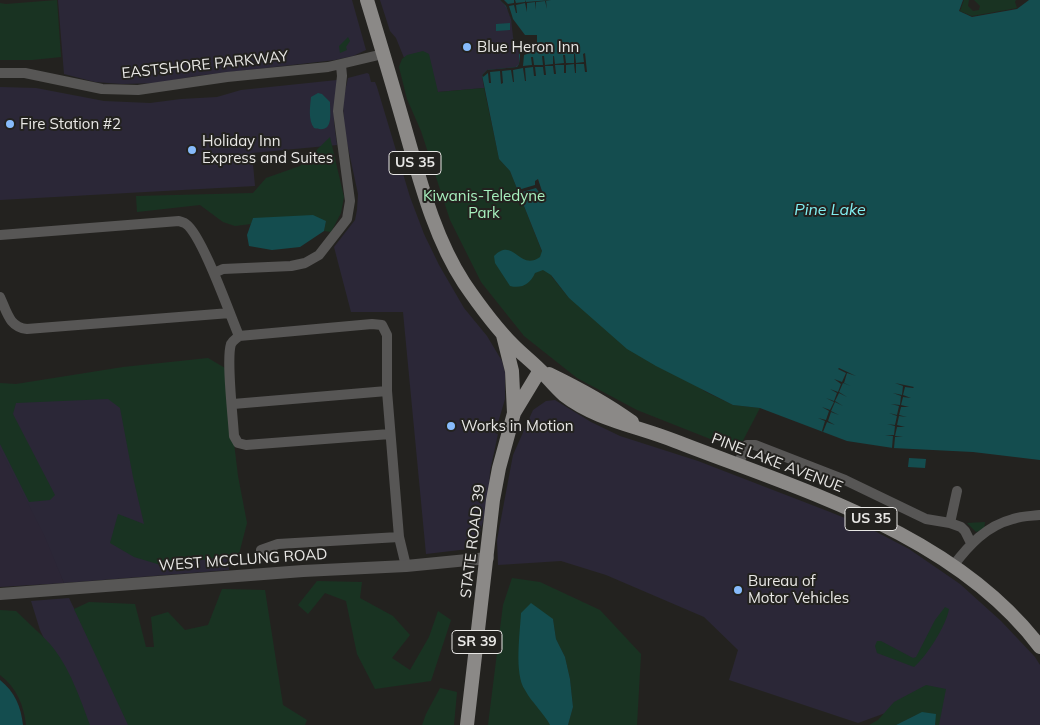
<!DOCTYPE html>
<style>
body{margin:0}
canvas{display:block;background:#23221f}
</style>
<canvas width="1040" height="725"></canvas>
<script>
const context = document.querySelector('canvas').getContext('2d');
context.lineJoin = 'round';
function fill(path, color) { context.fillStyle = color; context.fill(path, 'evenodd'); }
function stroke(path, color, width, dash) { context.strokeStyle = color; context.lineWidth = width; context.lineCap = dash ? 'butt' : 'round'; context.setLineDash(dash || []); context.stroke(path); }
function write(font, color, halo, rows, align = 'center') {
  context.font = font + ' Mulish,sans-serif'; context.lineWidth = 4; context.setLineDash([]); context.textBaseline = 'middle'; context.strokeStyle = halo; context.fillStyle = color; for (const [text, x, y, turn = 0] of rows) {
    context.save(); context.translate(x, y); context.rotate((+turn || 0) * Math.PI / 180); context.textAlign = isNaN(turn) ? turn : align; if (halo) context.strokeText(text, 0, 0); context.fillText(text, 0, 0); context.restore();
  }
}
fill(new Path2D(`
 M58 0H352L366 50 353 56 335 60 196 76 158 83 122 84 95 82 64 74Z
 M380 0H500L506 5 511 19 520 26 523 66 482 76 484 88 438 92 413 80 396 38 390 31Z
 M367 73 369 74 371 82H375L377 87 410 197 424 234 439 265 464 308 487 336 502 361 505 372V399L495 433 498 434 490 471 488 503 478 540 468 549 426 554 403 312H351L334 247 355 220 357 210 358 194 344 129 343 100 348 78Z
 M337 80 334 122 337 145 252 153 255 186 0 200V87L36 88 104 101 150 103 181 99 217 97 241 90Z
 M209 381 229 570 64 583 0 451V395Z
 M555 400 591 422 620 436 698 461 830 512 867 527 909 549 960 584 1001 621 1035 657 1040 665V725H934L936 718 910 704 858 723 729 680 738 650 704 617 606 575 561 561 498 565 497 540 513 455 533 410 546 401Z
 M69 598 130 725H85L40 630 31 601Z`), '#2b2737');
fill(new Path2D(`
 M0 449 44 535 64 583 0 587Z`), '#2c2636');
fill(new Path2D(`
 M57 0 61 57 32 60H0V3L6 4Z
 M964 0H970H969L968 6 973 11 979 10 980 6 974 0H1016L1015 2 1017 8 972 16 960 11Z
 M348 37 350 41 346 47 347 50 340 53 339 46Z
 M423 51 429 54 438 92 484 88 499 159 510 171 552 277 569 298 706 392 733 405 760 408 738 450 637 410 577 378 524 336 481 282 450 220 421 131 407 99 399 67 402 59 407 55Z
 M330 137 344 197 341 213 331 232 324 231 326 221 253 218 251 224 235 226 223 222 200 205 137 212 136 196 253 193 266 178 300 166Z
 M208 358 225 368 238 476 247 523 239 554 164 566 134 557 110 543 118 514 144 524 133 477 120 408 108 399 16 403 13 414 55 495 50 500 29 502 0 444V383L16 384 123 367Z
 M985 522 984 529 976 532 967 523Z
 M512 578 540 582 600 610 641 654 637 725H568L573 707 570 679 565 657 556 639 553 619 533 702 543 712 550 725H488L503 605Z
 M317 581 362 582 360 598 393 616 410 635 392 658 410 670 429 637 438 611 451 620 431 681 375 689 357 654 346 601 325 593 308 614 298 605Z
 M222 589 265 590 283 705 307 720 305 725H128L74 609 89 602 135 604 146 647H154L151 617 168 612 185 630 208 625Z
 M945 607 949 609C946 626 927 656 914 667L877 653 875 646 877 641H881L913 658 916 657 935 620Z
 M0 610 16 611C27 622 39 632 50 644 69 666 80 698 90 725H26C24 705 16 687 0 675Z
 M926 685 946 689 939 725H935L936 724 916 715 896 725H869L878 720 894 702Z
 M440 688 457 692 454 725H422L426 714Z`), '#193322');
fill(new Path2D(`
 M500 0H963L959 11 972 17 1017 9 1029 0H1040V460L973 452 893 448 847 441 760 408 733 405 656 366 627 349 569 298 551 275 543 270 535 273C530 284 522 289 510 286L495 263 494 256C514 236 519 272 540 257L542 251 510 171 499 159 482 75 487 70 516 67 519 64V46L514 45C514 30 512 10 500 0Z
 M510 23V30L496 31V24Z
 M318 93 322 94 330 102C330 116 334 134 314 128 308 120 310 107 311 97Z
 M313 215 326 221 324 231 300 247 272 250 249 246 247 235 253 218Z
 M909 458 926 459 925 468 908 467Z
 M531 603 553 619 556 639 565 657 570 679 573 707 568 725H550C543 712 532 703 525 690 514 674 520 633 521 613Z
 M0 680C15 692 21 707 23 725H0Z
 M922 712 936 714 935 725H896Z`), '#144d4f');
fill(new Path2D(`
 M500 0H504L508 4 514 3V0H515L516 3 525 2V0L526 2 551 0 546 1 547 9 545 1 536 2V10L535 2 527 3V12L525 3 516 5 517 13H516L514 5 509 6 513 19 525 35H537V47H531L527 54 524 55 523 66 532 65 531 57H533L534 65H543L542 56H544L545 65 553 64V56H554L555 64 564 63 563 55H565L566 63H574V54H575L576 63 584 62 583 54 585 53 587 72H585L584 64H576V73H575L574 64 566 65V73H564V65H555L556 74H554L553 66H545L546 75H544L543 67H535L536 76H534L533 67 525 68 526 81H525L523 68 513 70 514 82H513L511 70 502 71 503 83 501 84 500 71 490 72 491 83H489L488 73 483 77 482 75 487 70 517 67 519 64 520 56 519 46 514 45 511 19 506 6Z
 M538 179 542 191 539 192 536 188 519 193 518 190 535 185V181Z
 M839 368 856 376 847 373 844 383 851 386 843 383 839 392 847 397 839 393 835 401 843 406 835 402 831 411 839 415 831 412 828 421 835 425 827 422 823 432 822 431 825 421 818 418 826 420 829 411 822 407 830 410 834 402 826 398 834 401 837 393 830 389 838 392 841 384 834 379 842 382 846 373 838 369Z
 M895 383 914 387 913 388 905 387 903 395 911 398 903 397 901 405 909 407H901L899 415 907 417 899 416 897 425 905 427H897L895 436 903 437H895L894 448H892L893 436 885 435H894L895 426 887 424 895 425 897 416 889 413 897 415 899 406 891 404 900 405 901 396 893 393 902 395 903 386Z`), '#23221f');
stroke(new Path2D(`
 M0 73H25L102 89 138 90 227 77 328 67 383 54
 M0 235 179 221C181 222 184 222 186 224 202 235 230 315 239 336
 M214 273 223 269 291 266 305 263 319 255 347 219 350 201 338 111 342 76 341 65
 M0 297C7 312 9 327 27 329L230 313
 M233 404 387 391
 M390 434 246 445 238 443 234 436C233 417 226 359 231 344 233 340 236 339 239 336L372 324 382 325 387 335V391L399 537 406 566
 M738 464 747 445H755L845 480 926 519 950 523 961 527 965 531 971 543
 M950 523 957 491
 M261 550 278 544 399 537
 M953 566C969 545 986 526 1013 519 1021 516 1031 516 1040 515`), '#575655', 10);
stroke(new Path2D(`
 M0 594 303 571 406 566 488 558`), '#575655', 12);
stroke(new Path2D(`
 M367 0C381 46 395 93 408 139 422 188 436 240 464 283 479 305 495 327 514 346 522 354 531 361 540 370 548 378 555 387 564 395 596 420 638 426 675 441 801 490 955 534 1040 647
 M503 335 512 371 514 413
 M549 374C578 388 606 403 632 422
 M467 725 493 500 499 468 514 413 540 370`), '#8b8987', 14);
for (const [x, y, r, color] of [
 [467,47,5,"#87bbfb"],
 [10,124,5,"#87bbfb"],
 [192,150,5,"#87bbfb"],
 [451,426,5,"#87bbfb"],
 [738,590,5,"#87bbfb"]
]) { const dot = new Path2D(); dot.arc(x, y, r, 0, 2 * Math.PI); context.fillStyle = color; context.fill(dot); stroke(dot, '#23221f', 2); }
for (const [x, y, w] of [
 [415,163,52],
 [871,519,52],
 [477,642,50]
]) { const box = new Path2D(); box.roundRect(x - w / 2, y - 11.5, w, 23, 4); context.fillStyle = '#23221f'; context.fill(box); stroke(box, '#e8e7e5', 1); }
write('bold 14px', '#e8e7e5', null, [
 ["US 35",415,163],
 ["US 35",871,519],
 ["SR 39",477,642]
]);
write('15px', '#e8e7e5', '#23221f', [
 ["Blue Heron Inn",477,47],
 ["Fire Station #2",20,124],
 ["Holiday Inn",202,141],
 ["Express and Suites",202,158],
 ["Works in Motion",461,426],
 ["Bureau of",748,581],
 ["Motor Vehicles",748,598]
], 'left');
write('15px', '#e8e7e5', '#23221f', [
 ["EASTSHORE PARKWAY",205,65,-6],
 ["PINE LAKE AVENUE",777,463,21],
 ["STATE ROAD 39",473,541,-83],
 ["WEST MCCLUNG ROAD",243,560,-4]
]);
write('15px', '#a8f1bf', '#23221f', [
 ["Kiwanis-Teledyne",484,196],
 ["Park",484,213]
]);
write('italic 16px', '#81eef1', '#23221f', [
 ["Pine Lake",830,210]
]);
</script>
